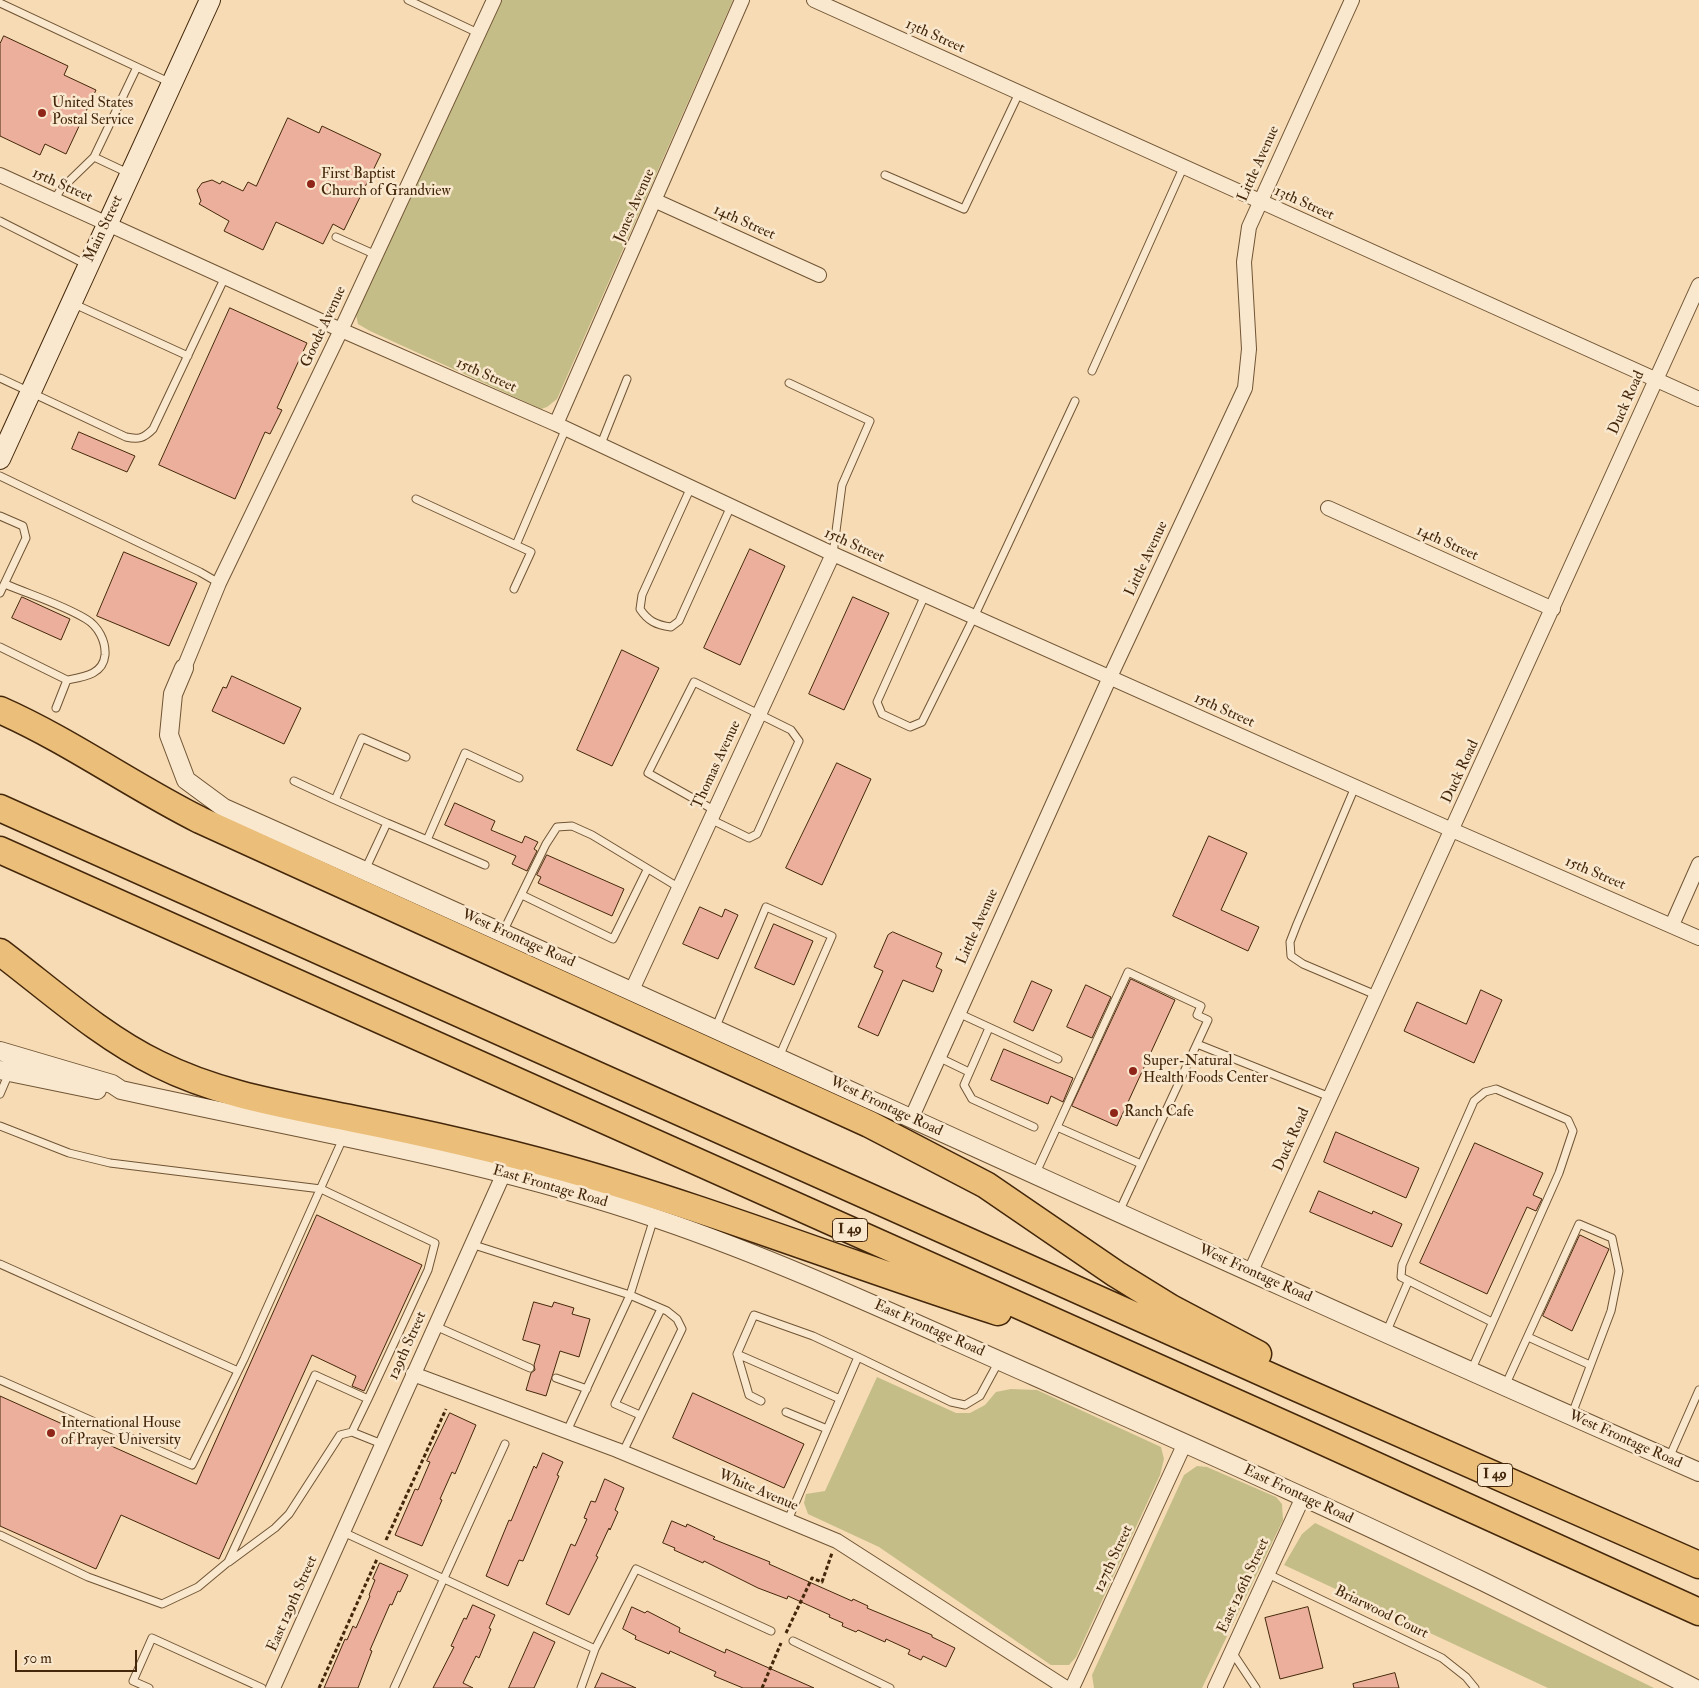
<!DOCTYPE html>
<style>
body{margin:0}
#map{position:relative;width:1699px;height:1688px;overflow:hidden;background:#f6dbb4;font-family:"IM FELL Double Pica",serif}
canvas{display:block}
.scale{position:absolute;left:15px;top:1650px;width:122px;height:22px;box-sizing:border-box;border:2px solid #44270a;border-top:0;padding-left:6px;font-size:15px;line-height:18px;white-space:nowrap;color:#44270a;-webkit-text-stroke:4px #f9e8ce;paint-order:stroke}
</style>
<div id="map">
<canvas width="1699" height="1688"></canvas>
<div class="scale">50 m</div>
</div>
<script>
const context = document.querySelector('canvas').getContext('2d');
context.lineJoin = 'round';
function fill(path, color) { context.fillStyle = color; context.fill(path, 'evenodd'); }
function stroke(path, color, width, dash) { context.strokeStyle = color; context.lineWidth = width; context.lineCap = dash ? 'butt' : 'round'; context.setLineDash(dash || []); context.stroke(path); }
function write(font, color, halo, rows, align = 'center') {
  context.font = font + ' "IM FELL Double Pica",serif'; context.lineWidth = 5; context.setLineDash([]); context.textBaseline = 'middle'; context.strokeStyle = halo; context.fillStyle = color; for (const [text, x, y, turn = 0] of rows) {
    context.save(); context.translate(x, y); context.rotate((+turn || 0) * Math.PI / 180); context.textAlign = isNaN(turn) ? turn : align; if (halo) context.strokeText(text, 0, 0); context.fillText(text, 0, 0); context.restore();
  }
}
fill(new Path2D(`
 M502 0H733L557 399 547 407 541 409 370 331 358 324 356 315Z
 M877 1377 956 1413H970L985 1405 996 1392 1011 1389 1037 1390 1161 1447 1164 1459 1160 1475 1076 1657 1069 1665H1051L879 1547 808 1514 804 1503 806 1494 825 1491Z
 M1197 1466 1207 1467 1276 1497 1282 1504 1283 1520 1202 1688H1094L1092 1675 1184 1475Z
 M1315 1523 1654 1688H1548L1284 1565 1302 1534Z`), '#c4bd87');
const building = new Path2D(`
 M4 36 68 66 64 75 96 90 66 154 45 144 40 155 0 136V44Z
 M288 118 319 133 322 126 381 154 344 230 333 224 323 244 276 222 263 250 224 231 229 221 199 204 201 201 197 190 202 183 212 180 220 184 222 181 243 191 248 182 256 186Z
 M230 308 307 343 277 408 282 410 270 434 265 432 235 499 159 465Z
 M79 432 135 456 127 472 72 449Z
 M750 549 785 566 740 665 704 648Z
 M124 552 197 583 169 646 97 616Z
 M22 597 70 619 61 640 12 618Z
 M853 597 889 613 844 710 809 694Z
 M622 650 659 668 612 766 577 750Z
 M232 676 301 708 284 744 212 711 223 687 226 688Z
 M837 763 871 779 822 885 786 868Z
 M455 803 495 821 491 830 522 843 525 836 538 842 534 849 537 851 527 871 512 864 516 856 445 825Z
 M1209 836 1247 853 1221 910 1259 927 1248 951 1173 916Z
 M547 855 624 889 612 916 538 883 541 877 537 875Z
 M700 907 722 917 725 909 738 915 718 959 683 944Z
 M774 924 813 941 794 985 755 968Z
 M893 932 942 953 936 967 942 970 933 992 903 980 878 1036 858 1027 883 971 874 967 888 935Z
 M1131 979 1175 1000 1117 1126 1072 1106Z
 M1032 981 1052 990 1033 1031 1014 1022Z
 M1086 985 1111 997 1092 1038 1067 1027Z
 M1481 990 1502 1000 1474 1063 1404 1031 1417 1002 1466 1024Z
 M1004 1049 1073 1078 1063 1102 1051 1096 1048 1104 991 1080Z
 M1336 1132 1419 1168 1406 1198 1324 1162Z
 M1475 1143 1543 1173 1533 1195 1542 1199 1536 1211 1527 1207 1487 1294 1420 1263Z
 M1319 1191 1372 1214 1373 1211 1402 1224 1392 1247 1310 1212Z
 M317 1215 422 1265 364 1391 352 1386 356 1376 312 1355 219 1559 121 1515 96 1569 0 1526V1396L196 1484Z
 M1580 1235 1609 1249 1572 1331 1543 1316Z
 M534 1302 552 1307 554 1302 574 1308 572 1314 590 1319 579 1357 560 1351 546 1396 526 1390 531 1373 535 1370 534 1365 540 1345 523 1340Z
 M693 1393 804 1444 784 1488 673 1438Z
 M450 1413 476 1425 455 1474 452 1472 440 1499 442 1500 422 1546 395 1535 415 1489 418 1490 430 1462 427 1461Z
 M543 1453 563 1462 557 1475 559 1476 523 1561 519 1560 508 1586 486 1576 509 1520 511 1521 534 1466 536 1468Z
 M605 1479 624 1488 615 1510 618 1512 610 1530 609 1528 596 1556 598 1557 569 1615 546 1604 571 1544 575 1546 587 1519 584 1518 591 1501 595 1502Z
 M672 1521 686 1527 687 1524 715 1537 713 1539 770 1562 769 1564 816 1585 852 1601 853 1599 868 1606 867 1608 932 1635V1637L955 1648 946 1667 923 1656 921 1660 908 1654 910 1650 886 1639 885 1642 858 1630 856 1632 842 1626 843 1623 829 1617 830 1615 788 1596 787 1599 758 1588 704 1561 703 1563 674 1550 675 1548 663 1543Z
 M380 1563 408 1575 400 1592 398 1591 392 1605 390 1604 370 1650 372 1651 358 1688H324L345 1639 347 1640 353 1626 356 1628 370 1596 369 1595 375 1580 373 1579Z
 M473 1605 495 1615 489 1628 491 1629 479 1658 476 1656 463 1683 473 1688H433L454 1647 451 1646 464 1618 466 1619Z
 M632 1607 645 1613 647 1611 680 1628 679 1632 725 1653 726 1649 814 1688H743L714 1676 716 1672 670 1651 669 1654 635 1639 636 1636 623 1629Z
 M1308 1607 1323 1668 1280 1679 1265 1618Z
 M534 1632 555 1642 534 1688H509Z
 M602 1673 636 1688H595Z
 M1395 1673 1399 1688H1354L1353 1684Z`);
fill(building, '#ebaf9b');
stroke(building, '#44270a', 1);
const service = new Path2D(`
 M408 0 478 33
 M0 3 171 83
 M94 157 128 173
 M885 175 964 209 1019 93
 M54 200 61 189 94 157 137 67
 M0 221 87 265
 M336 237 376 255
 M72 303 188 356
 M1092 371 1183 168
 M0 378 126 437C139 440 144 438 153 429L225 277
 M789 383 870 421 842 485 833 554
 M601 444 627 379
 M0 476 200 572 219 583
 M691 487 642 595 640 609C648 621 656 625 671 627L679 621 731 506
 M416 499 531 552 514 589
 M0 516 23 526 26 538 0 593
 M516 545 566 428
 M5 584C31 595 61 604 86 619 98 626 106 641 105 655 103 675 83 677 67 680
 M925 595 877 702 882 714 910 727 922 722 974 617 1075 401
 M0 647 67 680 56 708
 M294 781 335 800
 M1355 787 1297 924 1290 942 1291 956 1303 964 1376 995
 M710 819 749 838 757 834 799 741 791 730 694 682 648 773 714 810
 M387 823 335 800 362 738 406 757
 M427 840 485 865
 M365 870 387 823 427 840 465 753 519 778
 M522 895 613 939 647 870
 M503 932 546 844 557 827 572 826 592 835 678 887
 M958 1013 1058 1059
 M989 1028 964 1085 972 1099 1034 1127
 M715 1029 766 907 832 936 779 1057
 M1197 1044 1330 1097
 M938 1057 969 1072
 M0 1094 9 1073
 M0 1126 69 1153 110 1163 321 1189 435 1243 428 1270 368 1399 315 1375 228 1562 198 1587 162 1604 88 1577 0 1535
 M1057 1127 1141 1164
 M1035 1175 1128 972 1201 1006 1197 1015 1208 1020 1119 1212
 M471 1244 630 1295 667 1311 677 1319 682 1329 623 1452
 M0 1264 238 1371
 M435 1326 530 1368
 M1386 1333 1408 1282
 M1528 1337 1590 1365
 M737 1354 749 1395 761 1401
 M1471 1371 1559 1173 1573 1131 1568 1120 1496 1089 1485 1092 1474 1101 1408 1251 1402 1265 1401 1277 1492 1322
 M556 1378 587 1389
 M0 1380 192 1465 244 1359 344 1136
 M1505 1386 1579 1224 1612 1238 1619 1271 1611 1311 1572 1414
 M840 1399 737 1354 754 1315 813 1336 858 1357
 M786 1412 827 1429
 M640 1415 615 1404 661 1309
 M567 1431 630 1295 654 1218
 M352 1432 382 1444
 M1669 1458 1699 1390
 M788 1520 858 1357 951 1402 965 1405 980 1396 999 1361
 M343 1532 595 1649
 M229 1562 275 1528 289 1514 340 1435 352 1432 368 1399
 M1268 1574 1442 1658 1466 1677 1475 1688
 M793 1641 890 1688
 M1232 1652 1256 1688
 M149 1688 133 1681 152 1638 262 1688
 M394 1688 505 1444
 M581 1688 595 1649 636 1569 771 1631`);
const minor = new Path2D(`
 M814 0 1699 399
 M0 175 341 330 556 424 833 554 1452 830 1699 938
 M656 201 819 275
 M556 424 742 0
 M1328 508 1553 609
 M184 668 219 583 341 330 494 0
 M1672 925 1699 864
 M632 990 833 554
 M911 1119 1110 677 1245 388 1249 349 1244 262 1249 227 1352 0
 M1251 1271 1699 285
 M413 1374 617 1450 837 1541 1066 1688
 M273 1688 504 1173
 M1072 1688 1185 1443
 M1215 1688 1303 1497`);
const tertiary = new Path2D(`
 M184 668 173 694 169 735 186 780 224 808C717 1027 1205 1256 1699 1472
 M0 1051 112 1084 121 1090C301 1130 483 1159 658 1219 787 1263 909 1321 1034 1376 1184 1443 1334 1509 1482 1581 1553 1616 1623 1652 1694 1688
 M0 1070 97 1090`);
const secondary = new Path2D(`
 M0 459 210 0`);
const motorway = new Path2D(`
 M0 710C70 741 132 786 200 820L869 1124 986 1185 1116 1274 1171 1308 1258 1354
 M0 808 1290 1385 1699 1565
 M0 850 1302 1432 1699 1612
 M0 952C50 990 102 1037 158 1064 220 1095 287 1105 354 1119 425 1133 495 1149 564 1168 711 1209 853 1266 998 1312`);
stroke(service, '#705434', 9);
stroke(minor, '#705434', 16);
stroke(tertiary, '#705434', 20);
stroke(secondary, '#44270a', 22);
stroke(motorway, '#44270a', 29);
stroke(new Path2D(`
 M386 1540 446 1409
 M786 1633 812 1578 822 1582 832 1553
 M319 1688 377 1559
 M762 1688 781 1643`), '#44270a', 3, [4, 2.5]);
stroke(service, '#f9e8ce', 7);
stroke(minor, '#f9e8ce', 14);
stroke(tertiary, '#f9e8ce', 18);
stroke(secondary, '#f9e8ce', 20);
stroke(motorway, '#ebbe7a', 26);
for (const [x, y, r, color] of [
 [42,113,5,"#8f2418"],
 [311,184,5,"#8f2418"],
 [1133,1071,5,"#8f2418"],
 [1114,1113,5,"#8f2418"],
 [51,1433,5,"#8f2418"]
]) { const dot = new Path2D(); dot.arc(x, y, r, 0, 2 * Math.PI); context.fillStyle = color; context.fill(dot); stroke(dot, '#f9e8ce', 2); }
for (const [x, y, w] of [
 [850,1230,35],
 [1495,1475,35]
]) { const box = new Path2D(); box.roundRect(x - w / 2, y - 11.5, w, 23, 4); context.fillStyle = '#f9e8ce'; context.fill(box); stroke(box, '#44270a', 1); }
write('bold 14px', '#44270a', null, [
 ["I 49",850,1230],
 ["I 49",1495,1475]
]);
write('15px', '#44270a', '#f9e8ce', [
 ["13th Street",935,37,24],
 ["Little Avenue",1259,164,-66],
 ["15th Street",62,186,24],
 ["13th Street",1304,204,24],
 ["Jones Avenue",635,206,-66],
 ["14th Street",744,223,24],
 ["Main Street",104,229,-65],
 ["Goode Avenue",324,327,-65],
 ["15th Street",486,376,24],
 ["Duck Road",1627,403,-66],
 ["14th Street",1447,544,24],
 ["15th Street",854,546,24],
 ["Little Avenue",1147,559,-65],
 ["15th Street",1224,711,24],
 ["Thomas Avenue",717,765,-65],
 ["Duck Road",1461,772,-65],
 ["15th Street",1595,874,23],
 ["Little Avenue",978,927,-66],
 ["West Frontage Road",518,939,24],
 ["West Frontage Road",886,1107,25],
 ["Duck Road",1292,1140,-66],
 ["East Frontage Road",550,1187,16],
 ["West Frontage Road",1255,1274,24],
 ["East Frontage Road",929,1329,24],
 ["129th Street",408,1346,-66],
 ["West Frontage Road",1625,1440,24],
 ["White Avenue",758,1491,23],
 ["East Frontage Road",1298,1495,25],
 ["127th Street",1114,1559,-65],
 ["East 126th Street",1244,1586,-65],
 ["East 129th Street",293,1604,-66],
 ["Briarwood Court",1381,1613,26]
]);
write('15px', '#44270a', '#f9e8ce', [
 ["United States",52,104],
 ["Postal Service",52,121],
 ["First Baptist",321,175],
 ["Church of Grandview",321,192],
 ["Super-Natural",1143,1062],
 ["Health Foods Center",1143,1079],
 ["Ranch Cafe",1124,1113],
 ["International House",61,1424],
 ["of Prayer University",61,1441]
], 'left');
</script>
